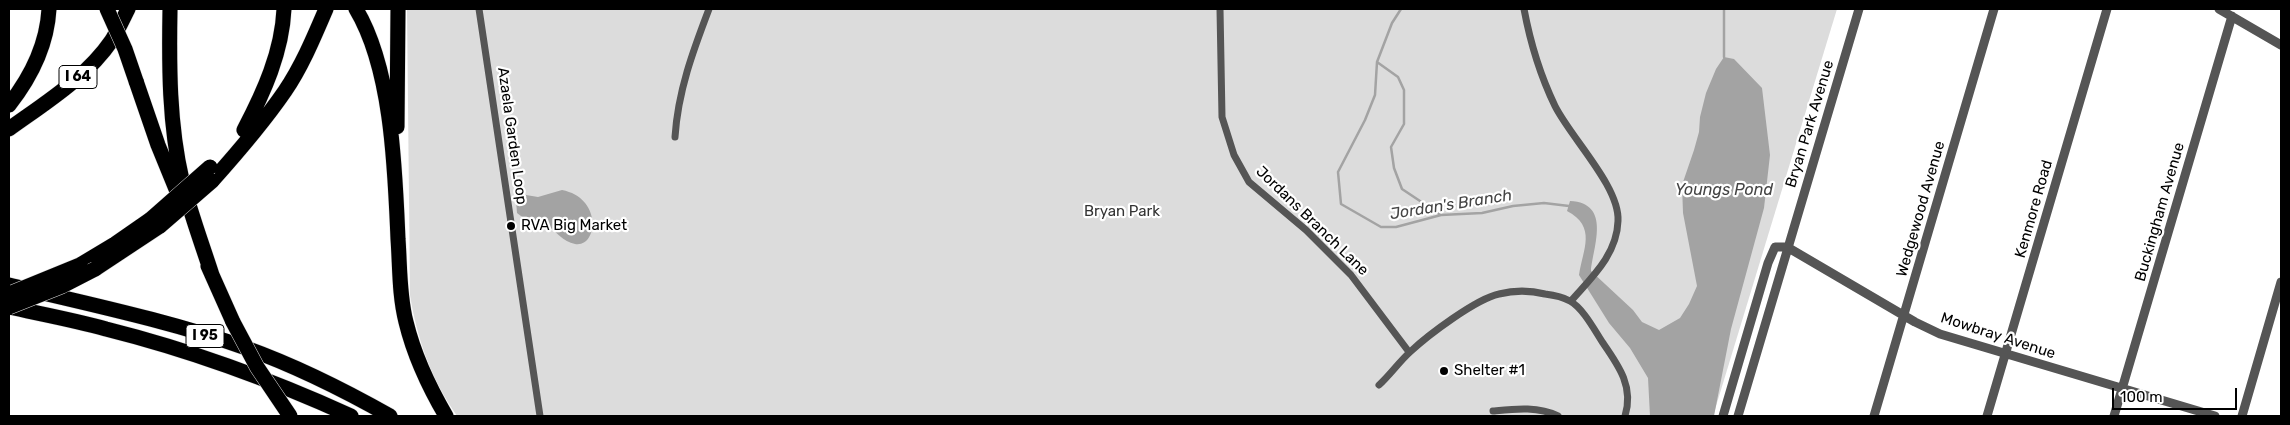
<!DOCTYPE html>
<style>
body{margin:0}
#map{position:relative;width:2290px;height:425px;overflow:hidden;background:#fff;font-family:Rubik,sans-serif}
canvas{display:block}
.frame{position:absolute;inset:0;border:10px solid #000;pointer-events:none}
.scale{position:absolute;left:2112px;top:388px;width:125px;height:22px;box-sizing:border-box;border:2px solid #000;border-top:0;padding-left:6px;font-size:15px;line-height:18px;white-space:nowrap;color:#000;-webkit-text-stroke:4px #fff;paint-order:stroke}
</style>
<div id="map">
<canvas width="2290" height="425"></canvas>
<div class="frame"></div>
<div class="scale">100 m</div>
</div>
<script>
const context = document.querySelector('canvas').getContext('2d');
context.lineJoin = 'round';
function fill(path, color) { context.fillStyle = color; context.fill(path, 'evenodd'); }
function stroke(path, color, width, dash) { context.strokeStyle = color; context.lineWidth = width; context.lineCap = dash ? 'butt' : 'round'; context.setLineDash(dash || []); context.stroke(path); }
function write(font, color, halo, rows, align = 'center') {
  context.font = font + ' Rubik,sans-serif'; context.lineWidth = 4.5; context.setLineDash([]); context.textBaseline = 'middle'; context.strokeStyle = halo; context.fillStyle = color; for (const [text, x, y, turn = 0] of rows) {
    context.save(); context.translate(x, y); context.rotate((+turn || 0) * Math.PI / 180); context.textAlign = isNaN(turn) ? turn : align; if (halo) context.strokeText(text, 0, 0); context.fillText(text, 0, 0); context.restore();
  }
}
fill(new Path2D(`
 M407 9H1837L1713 416H457C431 379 417 339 410 295Z`), '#dcdcdc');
fill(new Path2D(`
 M1724 57 1734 59 1762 88 1770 155 1764 208 1731 329 1714 416H1650L1648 378 1630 348 1609 323 1579 275C1583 249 1597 227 1567 211L1570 201C1612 203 1593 247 1591 271L1633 310 1642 322 1659 330 1680 318 1689 304 1697 286 1683 213 1682 185 1694 150 1699 132 1700 117 1706 93 1716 69Z
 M562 190C603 198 598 248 575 244 563 242 556 231 546 225 537 219 525 221 517 213L516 200 520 194 538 197Z`), '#a3a3a3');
stroke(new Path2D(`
 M1401 9 1392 23 1377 62 1375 95 1365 120 1338 172 1341 204 1381 227H1396L1441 215 1482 213 1513 206 1544 203 1569 206
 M1724 57V9
 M1377 62 1398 77 1404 90V124L1391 147 1394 168 1402 189 1441 215`), '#a3a3a3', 2.5);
const motorway = new Path2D(`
 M170 9C169 66 169 124 182 180 190 212 202 244 212 275
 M356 9C392 69 395 169 398 239 400 266 399 295 406 322 414 355 429 387 446 416
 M136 81 158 145 178 194
 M9 105C31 77 47 45 49 9
 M397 127 398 9
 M9 129C45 103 86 78 112 40 118 30 123 19 128 9
 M244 130C264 92 282 52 284 9
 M212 181C238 152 263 123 285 91 302 66 314 37 326 9
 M80 265 115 244 151 219
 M208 266 233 322
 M95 269 160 226
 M9 285C88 304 170 321 246 348 296 366 344 390 390 416
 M9 307C41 314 74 320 106 329 190 350 272 380 351 416`);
stroke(motorway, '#dbdbdb', 16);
stroke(new Path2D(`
 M479 9 540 416
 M1220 9 1222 117 1234 155 1249 182 1306 230 1351 275 1409 352
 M1524 9C1530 41 1541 77 1555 106 1571 138 1620 187 1618 221 1617 255 1591 278 1571 301
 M675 137C678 91 693 51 709 9
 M1379 385C1390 375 1399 362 1410 352 1428 335 1476 299 1499 294 1515 290 1529 290 1545 294 1553 295 1563 297 1570 301 1583 308 1595 331 1603 343 1619 366 1634 387 1625 416
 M1493 411C1514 409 1538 406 1558 416`), '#555', 7);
stroke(new Path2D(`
 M2219 9 2281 45
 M1723 416 1768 263 1775 247H1787L1915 322 1940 334 2215 416
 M1738 416 1859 9
 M1874 416 1994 9
 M1987 416 2107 9
 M2114 416 2232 16
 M2242 416 2281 282`), '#555', 9);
stroke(motorway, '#000', 15);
const motorwayBridge = new Path2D(`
 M107 9 125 49 136 81
 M151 219 210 167
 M160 226 212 181
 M9 294 80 265
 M9 307 62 286 95 269
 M233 322 257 367 290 416`);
stroke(motorwayBridge, '#dbdbdb', 16, []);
stroke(motorwayBridge, '#000', 15);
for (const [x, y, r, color] of [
 [511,226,5,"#000"],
 [1444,371,5,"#000"]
]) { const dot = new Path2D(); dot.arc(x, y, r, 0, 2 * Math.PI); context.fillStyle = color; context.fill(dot); stroke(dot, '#fff', 2); }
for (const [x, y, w] of [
 [78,77,38],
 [205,336,38]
]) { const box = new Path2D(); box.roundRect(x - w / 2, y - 11.5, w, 23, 4); context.fillStyle = '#fff'; context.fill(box); stroke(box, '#000', 1); }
write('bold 14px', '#000', null, [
 ["I 64",78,77],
 ["I 95",205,336]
]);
write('15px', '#000', '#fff', [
 ["Bryan Park Avenue",1810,124,-73],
 ["Azaela Garden Loop",512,136,82],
 ["Wedgewood Avenue",1921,209,-74],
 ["Kenmore Road",2034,209,-74],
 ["Buckingham Avenue",2160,212,-74],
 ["Jordans Branch Lane",1312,221,44],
 ["Mowbray Avenue",1998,336,18]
]);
write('15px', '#333', '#fff', [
 ["Bryan Park",1122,212]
]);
write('15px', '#000', '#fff', [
 ["RVA Big Market",521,226],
 ["Shelter #1",1454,371]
], 'left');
write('italic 16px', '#444', '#fff', [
 ["Youngs Pond",1724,190],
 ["Jordan's Branch",1451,205,-9]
]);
</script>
